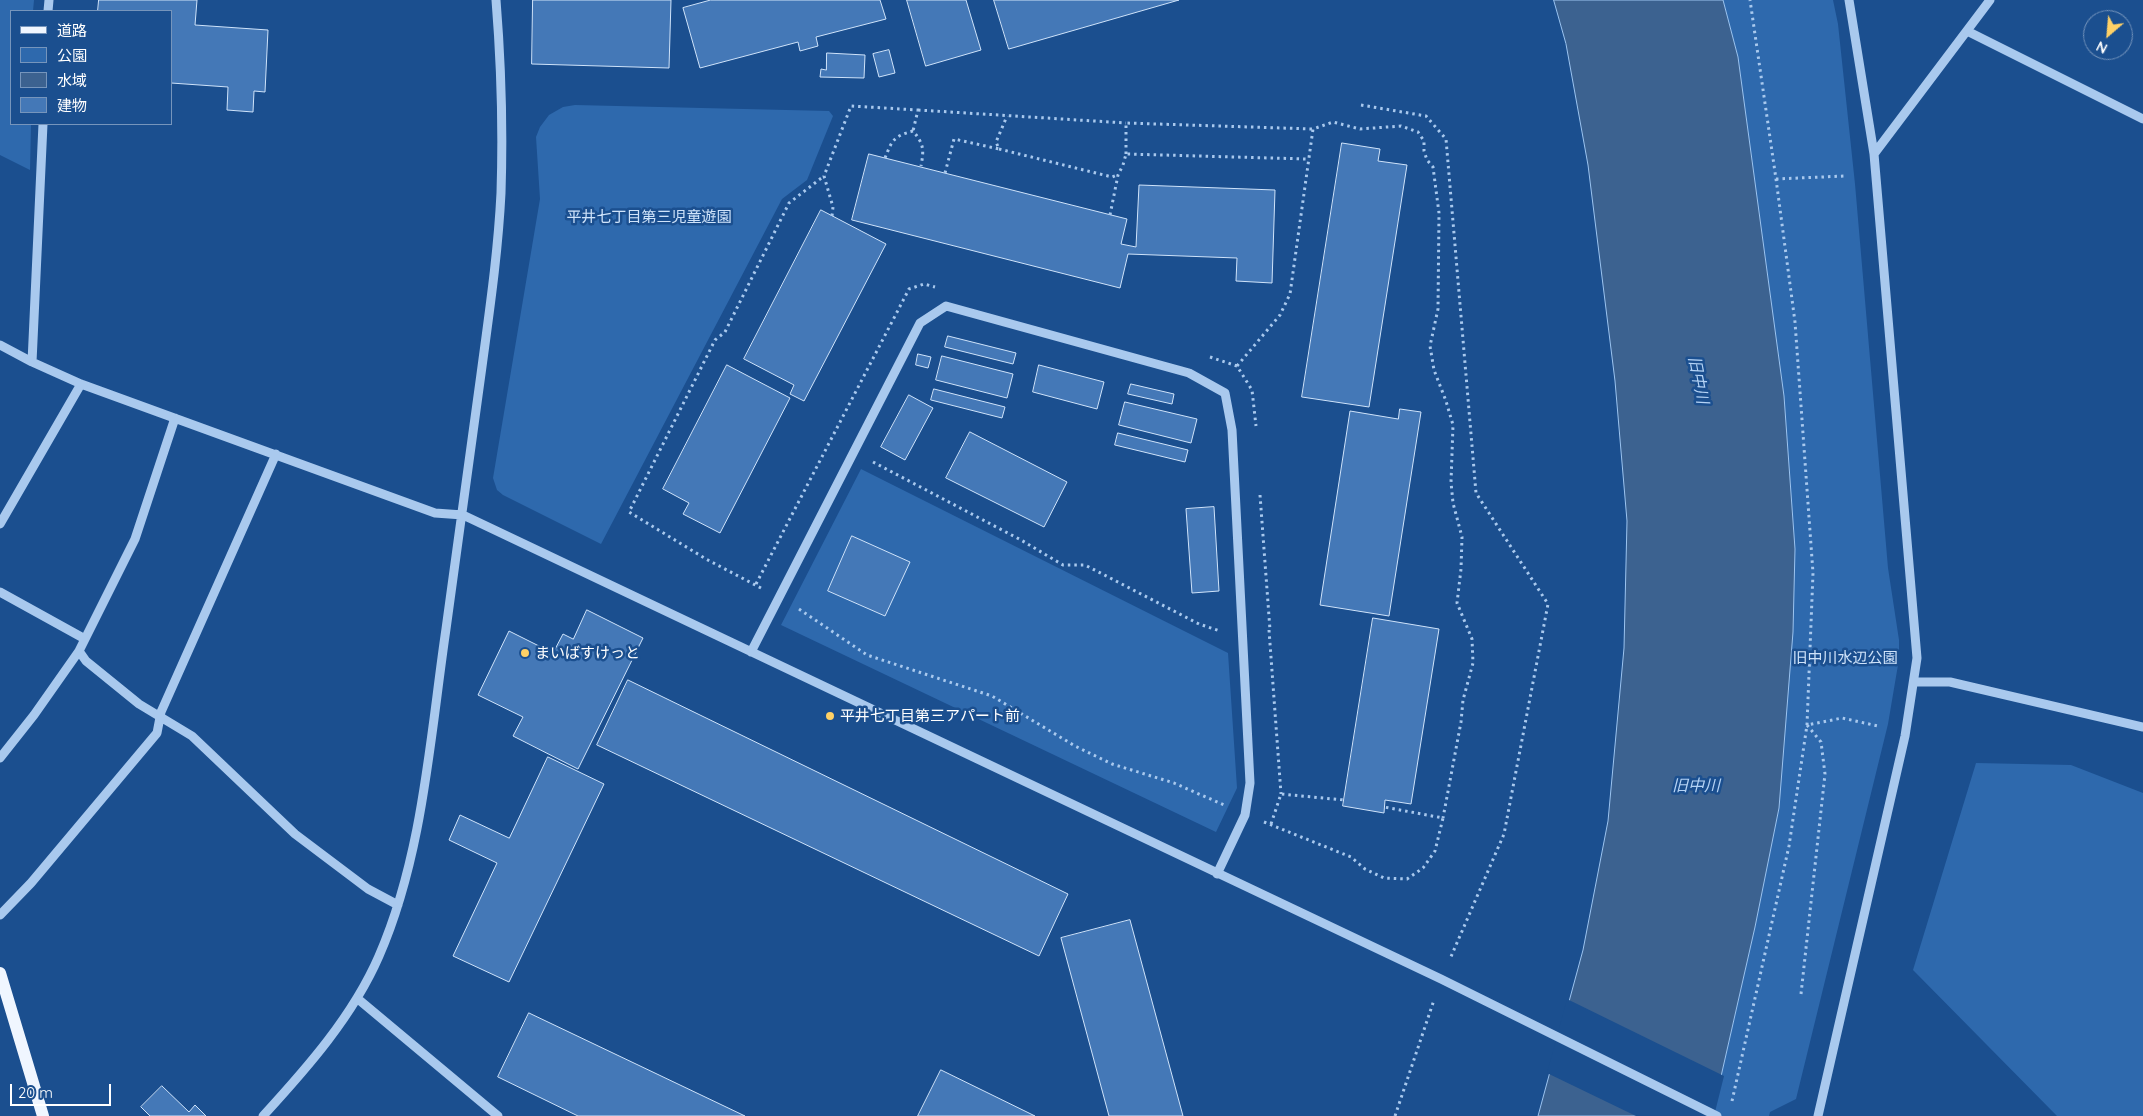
<!DOCTYPE html>
<meta charset="utf-8">
<style>
body{margin:0}
#map{position:relative;width:2143px;height:1116px;overflow:hidden;background:#1b4f8f;font-family:Quicksand,"Noto Sans JP",sans-serif}
canvas{display:block}
.legend{position:absolute;left:10px;top:10px;width:162px;height:115px;box-sizing:border-box;background:#1b4f8f;border:1px solid #7695bc;margin:0;padding:6px 9px;list-style:none;font-size:15px;color:#fff}
.legend li{display:flex;align-items:center;gap:10px;height:25px}
.legend b{width:25px;border:1px solid #7695bc}
.north{position:absolute;left:2083px;top:10px;width:50px;height:50px;box-sizing:border-box;background:#1b4f8f;border:1px solid #7695bc;border-radius:50%;rotate:207deg;font-size:14px;font-weight:700;line-height:20px;text-align:center;color:#fff}
.north::after{content:'';display:block;margin:auto;width:18px;height:22px;background:#ffd166;clip-path:polygon(50% 0,100% 100%,50% 72%,0 100%)}
.scale{position:absolute;left:10px;top:1084px;width:101px;height:22px;box-sizing:border-box;border:2px solid #fff;border-top:0;padding-left:6px;font-size:15px;line-height:18px;white-space:nowrap;color:#fff;-webkit-text-stroke:4px #1b4f8f;paint-order:stroke}
</style>
<div id="map">
<canvas width="2143" height="1116"></canvas>
<ul class="legend">
<li><b style="height:6px;background:#f0f6ff"></b>道路</li>
<li><b style="height:14px;background:#2e69ad"></b>公園</li>
<li><b style="height:14px;background:#3c6290"></b>水域</li>
<li><b style="height:14px;background:#4478b7"></b>建物</li>
</ul>
<div class="north">N</div>
<div class="scale">20 m</div>
</div>
<script>
const context = document.querySelector('canvas').getContext('2d');
context.lineJoin = 'round';
function fill(path, color) { context.fillStyle = color; context.fill(path, 'evenodd'); }
function stroke(path, color, width, dash) { context.strokeStyle = color; context.lineWidth = width; context.lineCap = dash ? 'butt' : 'round'; context.setLineDash(dash || []); context.stroke(path); }
function write(font, color, halo, rows, align = 'center') {
  context.font = font + ' Quicksand,"Noto Sans JP",sans-serif'; context.lineWidth = 5; context.setLineDash([]); context.textBaseline = 'middle'; context.strokeStyle = halo; context.fillStyle = color; for (const [text, x, y, turn = 0] of rows) {
    context.save(); context.translate(x, y); context.rotate((+turn || 0) * Math.PI / 180); context.textAlign = isNaN(turn) ? turn : align; if (halo) context.strokeText(text, 0, 0); context.fillText(text, 0, 0); context.restore();
  }
}
fill(new Path2D(`
 M0 0H34L33 11H11V124H31L30 170 0 155Z
 M1723 0H1833L1838 24 1855 184 1888 568 1899 640V659L1888 724 1796 1099 1770 1112 1769 1116H1712L1755 927 1779 808 1795 549 1784 396 1738 57Z
 M575 105 829 111 833 116 807 180 782 199 601 544 503 495 497 490 493 478 540 199 536 137 540 127 549 115 563 107Z
 M861 469 1228 653 1237 788 1216 832 781 625Z
 M1976 763 2071 765 2143 793V1116H2057L1913 970Z`), '#2e69ad');
const water = new Path2D(`
 M1554 0H1723L1738 57 1784 396 1795 549 1793 632 1779 808 1755 927 1712 1116H1538L1583 950 1608 821 1624 648 1627 521 1615 381 1588 165 1566 44Z`);
fill(water, '#3c6290');
stroke(water, '#9cc4f0', 1);
fill(new Path2D(`
 M1567 999 1724 1076 1714 1116H1636L1547 1073Z`), '#1b4f8f');
const building = new Path2D(`
 M99 0H197L195 25 268 30 265 92 254 91 253 112 227 110 228 87 171 83V11H98Z
 M533 0H671L669 68 532 64Z
 M711 0H880L886 19 816 37 818 46 800 51 798 42 700 68 683 8Z
 M907 0H966L981 50 926 66Z
 M994 0H1179L1009 49Z
 M889 50 895 73 879 77 873 54Z
 M827 53 865 55 864 78 820 77 821 69 826 70Z
 M1342 143 1380 149 1378 161 1407 165 1369 407 1302 397Z
 M869 154 1127 219 1121 244 1136 247 1139 185 1275 190 1272 283 1236 281 1237 258 1128 254 1120 288 852 220Z
 M821 210 886 244 804 401 790 394 794 385 744 359Z
 M948 336 1016 353 1013 364 945 347Z
 M918 354 931 357 928 368 916 365Z
 M942 356 1013 374 1007 398 936 380Z
 M727 365 790 398 720 533 683 514 689 503 663 489Z
 M1039 365 1104 382 1097 409 1033 392Z
 M1131 384 1174 394 1172 404 1128 394Z
 M934 389 1005 407 1002 418 931 400Z
 M909 395 933 408 905 460 881 447Z
 M1125 402 1197 419 1191 443 1119 425Z
 M1400 409 1421 412 1389 616 1320 605 1350 411 1398 419Z
 M970 432 1067 482 1044 527 946 478Z
 M1118 433 1188 450 1185 462 1115 445Z
 M1214 507 1219 591 1192 593 1186 509Z
 M852 536 910 562 885 616 828 591Z
 M587 610 643 638 578 769 513 736 523 717 478 695 509 631 553 653 563 634 573 639Z
 M1373 618 1439 629 1411 804 1385 800 1384 813 1343 806Z
 M628 680 1068 894 1039 956 597 745Z
 M548 757 604 784 509 982 453 956 497 863 449 840 460 815 509 838Z
 M1130 920 1183 1116H1109L1061 938Z
 M529 1013 745 1116H578L498 1077Z
 M941 1070 1035 1116H918Z
 M162 1086 189 1112 195 1105 206 1116H150L141 1107Z`);
fill(building, '#4478b7');
stroke(building, '#cfe3fa', 1);
stroke(new Path2D(`
 M1361 105 1426 116 1446 139 1476 493 1548 604 1504 834 1450 959
 M918 110 1126 123
 M999 149 1112 177 1117 175
 M1126 154V123L1313 129
 M885 158C892 140 894 136 913 131 924 144 924 150 921 166
 M945 173 954 139 999 149 996 142 1007 116
 M1776 179 1844 176
 M1110 215 1118 175 1123 165 1126 154 1307 159
 M832 216 833 207 824 176 851 106 918 110 913 131
 M1210 357 1237 366 1252 390 1256 426
 M1237 366 1280 315 1290 294 1313 129 1333 122 1360 129 1401 126 1418 132 1424 141V151L1427 160 1433 167 1439 213 1438 309 1430 346 1434 370 1446 401 1453 425 1451 482 1453 503 1462 537 1461 569 1457 603 1472 639 1473 663 1463 700 1461 722 1443 818
 M873 462 1021 540 1063 565H1085L1199 624 1220 631
 M1260 495 1270 630
 M756 584 909 289 924 284 935 287
 M761 588 706 559 629 512 715 340 725 332 789 203 824 176
 M799 609 867 655 992 696 1075 746 1112 764 1174 783 1224 805
 M1269 630 1281 794
 M1264 822 1351 857 1365 869 1384 878 1407 879 1423 868 1435 851 1443 818 1384 807
 M1271 824 1281 794 1344 800
 M1801 994 1825 774 1821 742 1807 725 1842 718 1878 726
 M1732 1101 1789 846 1807 725 1813 573 1795 322 1776 179 1750 0
 M1395 1116 1434 1000`), '#a9c9ee', 3, [2.5, 4]);
stroke(new Path2D(`
 M48 11 49 0
 M1967 31 2143 119
 M1874 154 1990 0
 M0 345 32 362 81 384 435 513 463 515 1441 979 1717 1116
 M32 362 43 124
 M175 418 135 539 79 651 86 661 139 704 192 736 295 834 368 889 398 905
 M0 524 81 384
 M0 592 85 639
 M751 652 920 323 946 306 1189 373 1225 393 1232 430 1250 783 1245 815 1217 874
 M1914 682H1950L2143 727
 M0 758 34 715 79 651
 M0 915 31 883 157 733 161 712 276 454
 M358 999 498 1116
 M263 1116C307 1068 353 1016 379 956 423 855 430 738 446 629 458 544 470 459 481 374 489 314 498 254 501 193 503 131 501 62 496 0
 M1818 1116 1905 736 1917 658 1874 154 1849 0`), '#a9c9ee', 9);
stroke(new Path2D(`
 M0 973 43 1116`), '#f0f6ff', 12);
for (const [x, y, r, color] of [
 [525,653,5,"#ffd166"],
 [830,716,5,"#ffd166"]
]) { const dot = new Path2D(); dot.arc(x, y, r, 0, 2 * Math.PI); context.fillStyle = color; context.fill(dot); stroke(dot, '#1b4f8f', 2); }
write('15px', '#cfe3fa', '#1b4f8f', [
 ["平井七丁目第三児童遊園",649,217],
 ["旧中川水辺公園",1845,658]
]);
write('15px', '#fff', '#1b4f8f', [
 ["まいばすけっと",535,653],
 ["平井七丁目第三アパート前",840,716]
], 'left');
write('italic 16px', '#b5d3f5', '#1b4f8f', [
 ["旧中川",1698,380,79],
 ["旧中川",1696,786]
]);
</script>
